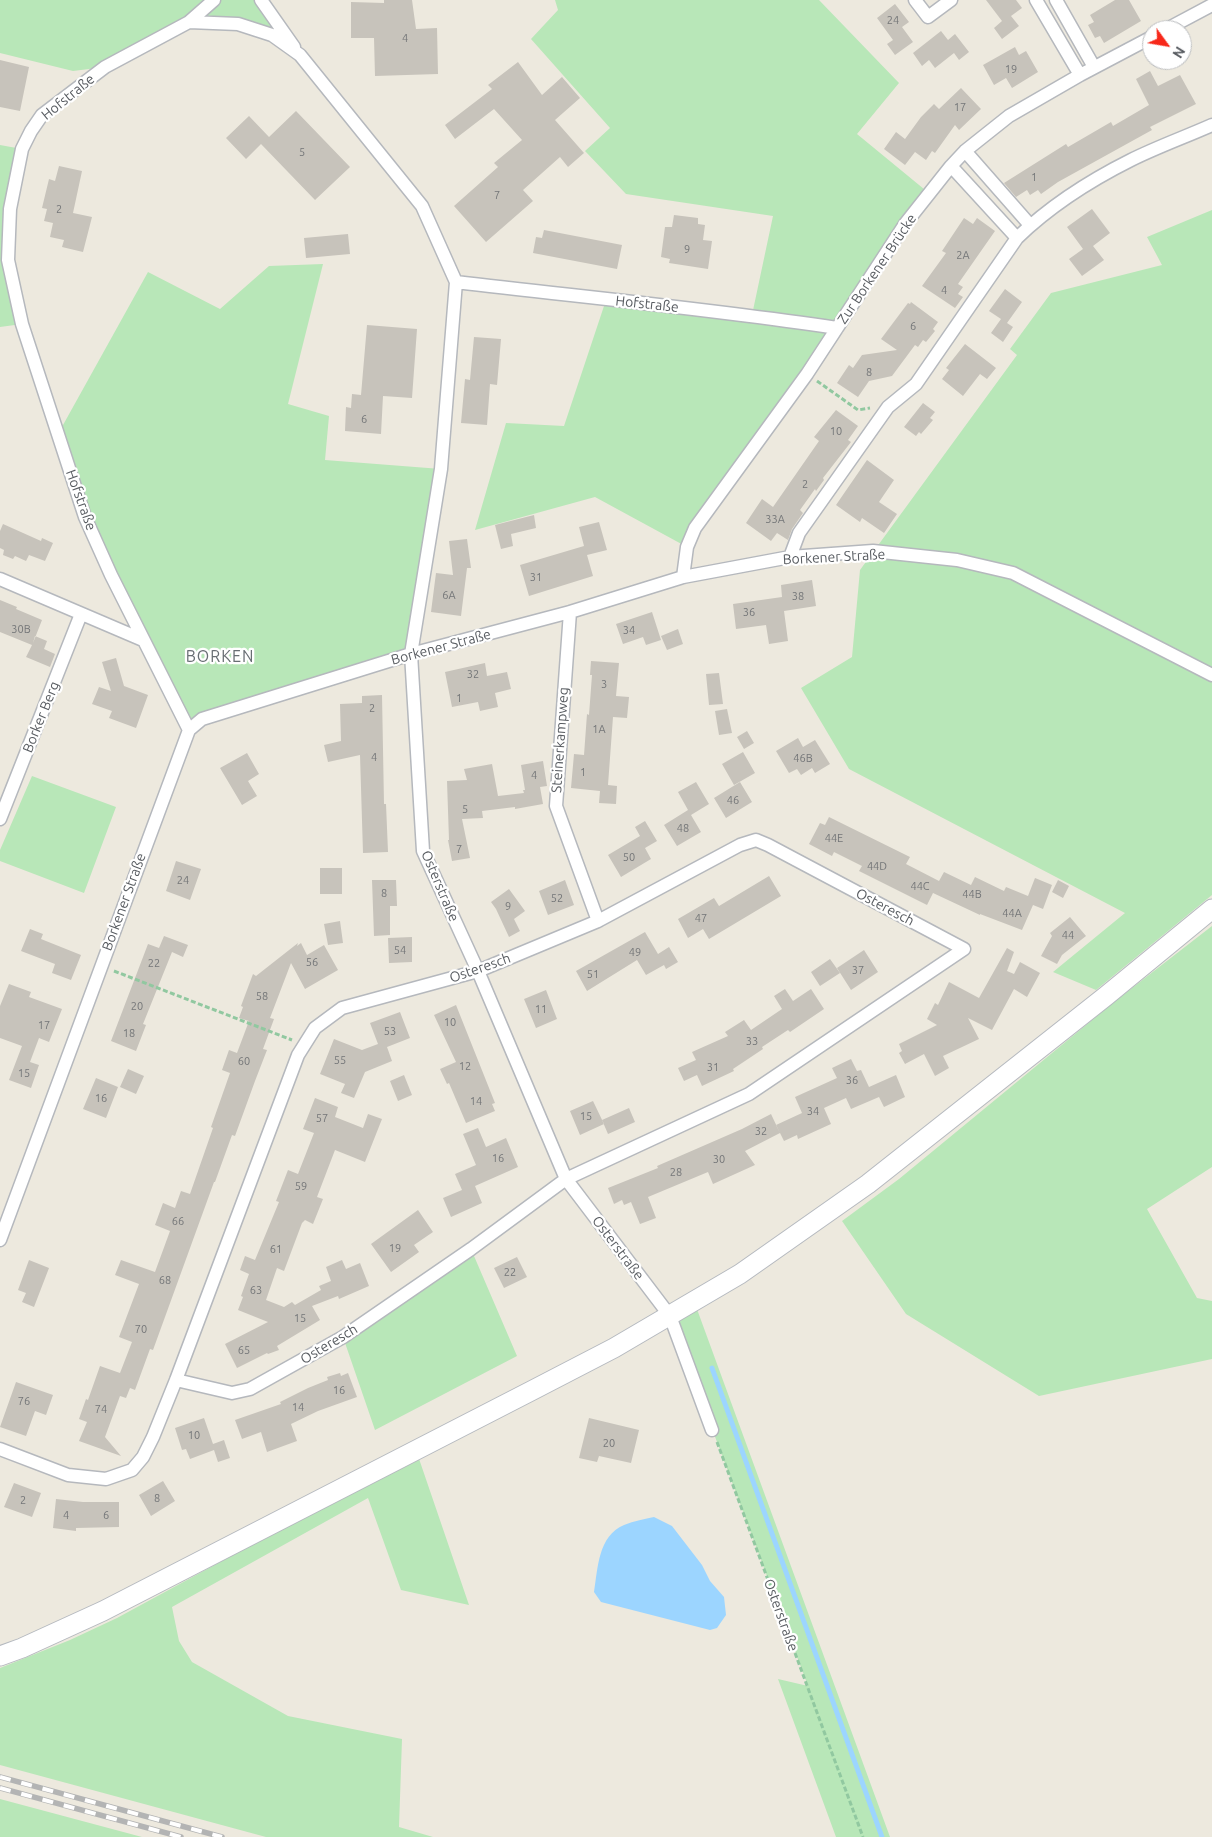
<!DOCTYPE html>
<meta charset="utf-8">
<style>
body{margin:0}
#map{position:relative;width:1212px;height:1837px;overflow:hidden;background:#ede9de;font-family:Ubuntu,sans-serif}
canvas{display:block}
.north{position:absolute;left:1142px;top:20px;width:50px;height:50px;box-sizing:border-box;background:#fff;border:1px solid #bcbec0;border-radius:50%;rotate:122deg;font-size:14px;font-weight:700;line-height:20px;text-align:center;color:#585c61}
.north::after{content:'';display:block;margin:auto;width:18px;height:22px;background:#f7281a;clip-path:polygon(50% 0,100% 100%,50% 72%,0 100%)}
</style>
<div id="map">
<canvas width="1212" height="1837"></canvas>
<div class="north">N</div>
</div>
<script>
const context = document.querySelector('canvas').getContext('2d');
context.lineJoin = 'round';
function fill(path, color) { context.fillStyle = color; context.fill(path, 'evenodd'); }
function stroke(path, color, width, dash) { context.strokeStyle = color; context.lineWidth = width; context.lineCap = dash ? 'butt' : 'round'; context.setLineDash(dash || []); context.stroke(path); }
function write(font, color, halo, rows, align = 'center') {
  context.font = font + ' Ubuntu,sans-serif'; context.lineWidth = 4.5; context.setLineDash([]); context.textBaseline = 'middle'; context.strokeStyle = halo; context.fillStyle = color; for (const [text, x, y, turn = 0] of rows) {
    context.save(); context.translate(x, y); context.rotate((+turn || 0) * Math.PI / 180); context.textAlign = isNaN(turn) ? turn : align; if (halo) context.strokeText(text, 0, 0); context.fillText(text, 0, 0); context.restore();
  }
}
fill(new Path2D(`
 M0 0H261L300 55 272 35 189 22 105 67 73 71 0 53Z
 M555 0H819L899 83 857 134 930 194 687 547 595 497 475 530 506 423 564 426 606 300 752 315 773 216 626 194 585 151 610 128 531 39 558 10Z
 M0 145 22 149 8 260 22 324 0 327Z
 M1212 210V895L1096 990 1053 972 1125 913 849 769 801 688 852 657 860 570 1017 355 1010 349 1051 293 1162 265 1147 237Z
 M323 264 288 404 329 416 325 460 441 469 411 654 189 730 111 575 58 434 148 272 220 309 269 266Z
 M32 776 116 807 84 893 0 861V850Z
 M1212 926V1167L1147 1209 1197 1298 1212 1301V1359L1039 1396 906 1314 842 1221 899 1179 1114 1002Z
 M471 1249 517 1356 375 1430 343 1337Z
 M694 1301 890 1837H836L778 1679 808 1686 670 1316Z
 M416 1450 469 1605 401 1590 368 1498 172 1607 179 1641 192 1662 288 1716 402 1739 399 1827 433 1837H266L0 1765V1668L70 1640 117 1618 327 1504Z
 M0 1799 142 1837H0Z`), '#b8e7b8');
fill(new Path2D(`
 M654 1517 672 1526 702 1565 710 1581 724 1597 726 1615 717 1628 710 1630 601 1602 594 1592C598 1568 598 1536 624 1525 634 1521 645 1519 654 1517Z`), '#9cd5ff');
stroke(new Path2D(`
 M712 1368 882 1837`), '#9cd5ff', 5);
fill(new Path2D(`
 M384 0H412L416 29 437 28 438 74 375 76 374 38H351V2L384 3Z
 M986 0H1016L1022 8 1011 16 1019 26 1002 39 994 28 1002 21Z
 M1115 0H1129L1141 21 1104 43 1100 36 1095 38 1088 25 1094 22 1090 15Z
 M895 4 909 22 902 27 913 42 895 55 887 44 893 40 877 18Z
 M941 31 948 40 955 34 969 52 959 60 954 53 935 68 929 60 922 66 913 53Z
 M1015 47 1019 55 1026 51 1038 72 1012 88 1006 78 994 85 983 65Z
 M0 60 29 67 20 111 0 107Z
 M518 62 542 95 562 77 580 98 555 120 584 153 568 167 560 157 523 190 533 201 486 242 454 206 498 167 494 163 522 140 494 109 455 139 445 125 492 89 488 85Z
 M1150 71 1158 86 1180 75 1196 104 1150 127 1152 130 1058 182 1041 194 1038 190 1030 195 1027 190 1016 197 1004 183 1066 144 1068 147 1111 122 1113 126 1149 105 1136 79Z
 M961 88 981 109 959 130 955 125 935 153 932 151 926 160 915 152 905 165 884 149 896 132 905 139 921 117 934 104 939 109Z
 M296 111 350 167 315 200 261 144 246 159 226 138 249 116 269 137Z
 M59 166 82 171 73 213 92 217 83 252 62 247 64 240 50 237 53 223 44 221 47 209 42 208 49 179 55 181Z
 M1092 209 1110 233 1093 246 1104 260 1082 276 1069 259 1083 249 1067 227Z
 M674 215 698 218V224L705 225 703 240 712 241 708 269 669 263 670 259 661 257 665 227H672Z
 M964 218 973 224 977 218 995 231 958 284 963 287 958 294 963 297 955 308 922 286 946 253 942 251Z
 M544 230 622 245 617 269 533 253 536 237 542 238Z
 M348 234 350 254 306 258 304 238Z
 M1005 289 1022 302 1007 323 1013 327 1003 342 991 333 1001 319 989 311Z
 M911 302 938 322 933 329 935 331 926 342 923 340 918 347 915 345 892 376 869 381 858 397 837 383 849 365 853 368 862 355 897 350 881 339 908 303 910 304Z
 M367 325 417 329 412 398 383 396 381 434 345 431 346 407 351 408 352 394 361 395Z
 M474 337 501 339 497 385 490 384 487 425 461 423 465 379 470 380Z
 M965 344 996 368 987 379 980 374 963 396 942 379 949 370 946 368Z
 M923 403 935 412 930 418 933 420 921 434 919 432 916 436 904 427Z
 M836 410 858 426 848 440 851 442 823 478 824 480 816 491 815 489 800 510 803 513 792 529 788 540 777 533 771 541 746 523 762 499 773 507 819 441 814 437Z
 M867 460 894 480 879 502 897 514 884 533 862 518 860 522 836 505Z
 M534 515 536 528 511 534 513 546 501 549 495 525Z
 M599 522 607 550 587 555 593 576 529 596 520 565 584 546 579 527Z
 M3 524 41 541 42 538 53 543 45 561 29 555 26 561 15 556 13 559 3 555 4 550 0 548V531Z
 M467 539 471 568H467L461 616 431 612 436 573 453 575 449 541Z
 M812 580 816 606 784 611 788 641 769 644 766 625 736 629 733 604 782 597 781 585Z
 M0 600 17 607 16 609 42 620 33 643 35 636 47 641 44 649 55 654 50 667 26 657 32 645 0 632Z
 M652 612 661 640 646 645 643 637 623 644 616 624Z
 M678 629 683 644 667 650 661 636Z
 M116 658 124 686 148 695 136 728 109 718 112 711 92 704 99 687 111 691 102 662Z
 M591 661 619 663 616 696 629 697 627 718 613 717 608 785 617 786 616 804 599 803 600 791 571 788 574 754 584 755 587 714 589 715 592 675H590Z
 M485 663 487 676 507 672 511 689 495 693 498 707 480 711 478 702 452 707 445 672Z
 M719 673 723 704 709 705 706 674Z
 M382 695 384 804H386L388 852 363 853 360 755 328 762 324 745 341 741 340 704 362 703V696Z
 M727 709 732 733 719 735 715 711Z
 M747 731 754 743 744 749 737 737Z
 M798 738 803 747 815 740 830 764 815 773 812 768 801 775 797 769 789 773 776 751Z
 M743 752 755 773 734 785 722 764Z
 M247 753 259 774 248 781 257 796 242 805 220 768Z
 M543 761 547 786 540 787 543 804 515 809V807L482 811 483 818 462 819 470 858 452 861 448 840H449L447 781 467 780 464 769 492 764 498 796 524 793 523 790H525L521 765Z
 M696 782 709 804 691 815 701 832 677 846 664 825 688 810 678 792Z
 M740 782 752 802 726 818 714 798Z
 M829 817 910 857 906 864 939 881 944 872 971 885 975 877 1004 891 1006 887 1028 896 1035 878 1052 885 1043 909 1033 905 1022 930 980 914V915L933 893 927 905 859 871 862 866 834 852 832 856 809 844 820 823 825 825Z
 M645 821 657 841 645 848 651 859 621 877 608 855 640 836 635 827Z
 M176 861 201 869 190 900 166 891Z
 M320 868H342V894H320Z
 M769 876 781 896 709 939 703 929 688 938 678 919 714 898 719 906Z
 M372 880H396L397 906H390V935L374 936Z
 M565 880 574 905 548 915 539 891Z
 M1058 880 1069 886 1063 898 1052 892Z
 M509 889 525 911 514 919 520 931 509 937 496 909 491 902Z
 M1070 917 1086 936 1062 955 1057 964 1041 956 1052 936 1050 933Z
 M340 921 343 943 328 945 324 924Z
 M30 929 43 934 41 939 81 955 71 980 52 973 55 964 21 951Z
 M645 932 658 954 669 947 678 962 666 969 664 965 646 975 637 960 587 991 576 971Z
 M164 936 188 945 183 957 172 952 143 1024 146 1025 136 1051 111 1041 148 944 159 948Z
 M412 937V962L389 963 388 938Z
 M298 943 297 946 301 943 307 955 324 945 338 970 305 989 291 963 270 1018 274 1019 263 1049 267 1050 255 1081 235 1136 232 1135 215 1182H214L153 1350 150 1349 135 1390 130 1388 126 1398 120 1396 105 1437 121 1456 79 1441 87 1422 79 1419 86 1399 88 1400 100 1366 120 1373 132 1342 119 1337 139 1284 115 1275 121 1260 155 1272 170 1231 155 1225 163 1203 175 1208 181 1191 190 1194 213 1128 211 1127 230 1073 222 1070 229 1050 237 1053 249 1021 239 1018 243 1007 241 1006 253 974 256 976Z
 M1007 948 1014 952 1007 971 1014 974 1020 962 1040 973 1027 997 1014 989 992 1030 968 1018 979 1039 943 1056 949 1068 935 1076 924 1054 905 1064 899 1053 902 1051 899 1044 937 1025 927 1019 935 1003 938 1005 949 982 979 998Z
 M864 950 878 972 851 990 837 968Z
 M830 959 840 973 820 986 811 972Z
 M9 984 31 992 29 997 62 1009 49 1042 39 1038 30 1062 39 1065 31 1088 9 1080 22 1046 0 1038V1006Z
 M785 989 793 1001 811 989 824 1009 790 1032 788 1030 762 1047 763 1049 733 1069 734 1071 702 1086 697 1075 684 1081 678 1068 696 1060 692 1052 728 1036 725 1032 744 1020 751 1030 782 1009 774 996Z
 M546 990 557 1019 536 1028 524 999Z
 M456 1005 495 1103 492 1104 495 1111 466 1123 449 1083 447 1084 440 1069 456 1062 434 1015Z
 M400 1012 410 1038 387 1047 392 1061 365 1072 354 1098 341 1093 345 1084 320 1074 334 1039 362 1050 378 1044 370 1023Z
 M851 1059 857 1071 861 1070 869 1087 896 1075 905 1097 884 1107 879 1097 851 1109 846 1098 824 1108 831 1124 798 1139 797 1135 784 1141 776 1125 802 1113 795 1097 837 1078 832 1068Z
 M128 1069 144 1076 136 1094 120 1087Z
 M404 1075 412 1095 398 1101 390 1081Z
 M96 1078 118 1087 106 1118 83 1109Z
 M315 1098 338 1107 335 1117 363 1128 368 1114 382 1119 365 1162 335 1150 317 1197 323 1199 313 1224 305 1220 302 1223 284 1271 277 1268 266 1300 284 1307 292 1302 295 1305 321 1290 319 1286 331 1281 326 1267 342 1260 346 1269 360 1263 369 1286 339 1299 338 1296 312 1306 320 1320 277 1346 279 1350 268 1354 267 1353 237 1368 225 1344 268 1322 238 1310 243 1297 241 1296 249 1274 240 1270 245 1256 255 1260 279 1202 276 1201 288 1170 298 1174 314 1133 303 1129Z
 M593 1101 604 1124 580 1135 570 1111Z
 M629 1108 635 1122 608 1134 602 1120Z
 M771 1114 780 1133 745 1151 755 1165 713 1184 708 1172 648 1197 656 1218 640 1224 631 1202 624 1205 622 1200 614 1204 608 1188 658 1168 657 1166 742 1129Z
 M478 1128 486 1147 506 1138 518 1167 475 1186 482 1203 451 1217 443 1198 462 1190 455 1174 476 1165 463 1134Z
 M418 1210 433 1232 414 1245 419 1252 391 1272 371 1244Z
 M517 1257 527 1277 504 1288 494 1268Z
 M29 1260 49 1268 34 1307 22 1302 26 1293 18 1290Z
 M340 1373 341 1376 348 1373 357 1397 318 1411 291 1424 297 1441 267 1452 261 1432 242 1439 235 1420 281 1404 280 1402 308 1388 328 1380 327 1377Z
 M16 1382 53 1395 46 1415 35 1411 26 1436 0 1427Z
 M204 1418 213 1444 224 1440 230 1458 218 1462 214 1450 190 1459 186 1449 182 1450 175 1428Z
 M589 1418 639 1430 631 1463 599 1456 597 1462 579 1458Z
 M163 1481 175 1501 151 1516 139 1495Z
 M14 1483 41 1493 32 1517 4 1507Z
 M56 1499 83 1502H119V1527L76 1528V1531L53 1528Z`), '#c7c3bb');
const street = new Path2D(`
 M261 0 294 47
 M915 0 928 17 951 0
 M1036 0 1080 75
 M1056 0 1094 67
 M189 22 214 0
 M1165 30 1212 5
 M965 151 1030 225
 M951 166 1017 238
 M456 282C583 297 711 309 837 328
 M790 557 799 533 888 407 916 384 1017 238C1049 207 1091 180 1131 160 1157 147 1185 137 1212 125
 M683 577 687 547 695 528 807 374 905 224 951 166 965 151 1009 116 1080 75 1152 37
 M0 579 143 640
 M570 612 556 806 598 921
 M189 730 111 575 85 517 22 324 8 260 10 209 22 149 31 131 42 115 105 67 189 22 238 24 272 35 300 55 422 206 456 282 441 469 411 654 423 851 478 971 566 1179 670 1316 712 1430
 M0 819 81 614
 M0 1240 189 730 202 719 411 654 570 612 683 577 790 557 873 551 957 560 1013 573 1212 675
 M0 1449 68 1475 106 1479 132 1470 143 1457 153 1437 176 1380 298 1055 315 1028 342 1008 478 971 598 921 740 845 756 840 768 845 964 949 749 1094 566 1179 471 1249 343 1337 250 1389 232 1393 176 1380`);
const secondary = new Path2D(`
 M0 1656 22 1648 103 1611 531 1391 614 1348 740 1274 868 1184 1106 996 1212 909`);
stroke(street, '#b5b8bd', 15);
stroke(secondary, '#b5b9bf', 21);
stroke(new Path2D(`
 M817 381 858 410 870 408
 M114 971 292 1040
 M717 1442 863 1837`), '#91c8a0', 3, [5, 2.5]);
stroke(street, '#fff', 12);
stroke(secondary, '#fff', 19);
const rail = new Path2D(`
 M0 1777 222 1837
 M0 1788 181 1837`);
stroke(rail, '#b3b4b4', 5.5);
stroke(rail, '#fff', 4, [11]);
write('11px', '#747678', null, [
 ["24",893,20],
 ["4",405,38],
 ["19",1011,69],
 ["17",960,107],
 ["5",302,152],
 ["1",1034,177],
 ["7",497,195],
 ["2",59,209],
 ["9",687,249],
 ["2A",963,255],
 ["4",944,290],
 ["6",913,326],
 ["8",869,372],
 ["6",364,419],
 ["10",836,431],
 ["2",805,484],
 ["33A",775,519],
 ["31",536,577],
 ["6A",449,595],
 ["38",798,596],
 ["36",749,612],
 ["30B",21,629],
 ["34",629,630],
 ["32",473,674],
 ["3",604,684],
 ["1",459,698],
 ["2",372,708],
 ["1A",599,729],
 ["4",374,757],
 ["46B",803,758],
 ["1",583,772],
 ["4",534,775],
 ["46",733,800],
 ["5",465,809],
 ["48",683,828],
 ["44E",834,838],
 ["7",459,849],
 ["50",629,857],
 ["44D",877,866],
 ["24",183,880],
 ["44C",920,886],
 ["8",384,893],
 ["44B",972,894],
 ["52",557,898],
 ["9",508,906],
 ["44A",1012,913],
 ["47",701,918],
 ["44",1068,935],
 ["54",400,950],
 ["49",635,952],
 ["56",312,962],
 ["22",154,963],
 ["37",858,970],
 ["51",593,974],
 ["58",262,996],
 ["20",137,1006],
 ["11",541,1009],
 ["10",450,1022],
 ["17",44,1025],
 ["53",390,1031],
 ["18",129,1033],
 ["33",752,1041],
 ["55",340,1060],
 ["60",244,1061],
 ["12",465,1066],
 ["31",713,1067],
 ["15",24,1073],
 ["36",852,1080],
 ["16",101,1098],
 ["14",476,1101],
 ["34",813,1111],
 ["15",586,1116],
 ["57",322,1118],
 ["32",761,1131],
 ["16",498,1158],
 ["30",719,1159],
 ["28",676,1172],
 ["59",301,1186],
 ["66",178,1221],
 ["19",395,1248],
 ["61",276,1249],
 ["22",510,1272],
 ["68",165,1280],
 ["63",256,1290],
 ["15",300,1318],
 ["70",141,1329],
 ["65",244,1350],
 ["16",339,1390],
 ["76",24,1401],
 ["14",298,1407],
 ["74",101,1409],
 ["10",194,1435],
 ["20",609,1443],
 ["8",157,1498],
 ["2",23,1500],
 ["4",66,1515],
 ["6",106,1515]
]);
write('14px', '#585c61', '#fff', [
 ["Hofstraße",68,97,-39],
 ["Zur Borkener Brücke",877,269,-56],
 ["Hofstraße",647,304,6],
 ["Hofstraße",81,500,70],
 ["Borkener Straße",834,557,-3],
 ["Borkener Straße",441,647,-15],
 ["Borker Berg",41,717,-68],
 ["Steinerkampweg",560,740,-86],
 ["Osterstraße",440,886,67],
 ["Borkener Straße",124,902,-70],
 ["Osteresch",885,907,28],
 ["Osteresch",480,968,-19],
 ["Osterstraße",618,1248,53],
 ["Osteresch",329,1344,-31],
 ["Osterstraße",781,1615,70]
]);
context.letterSpacing = '1px';
write('16px', '#686e73', '#fff', [
 ["BORKEN",220,657]
]);
context.letterSpacing = '0px';
</script>
